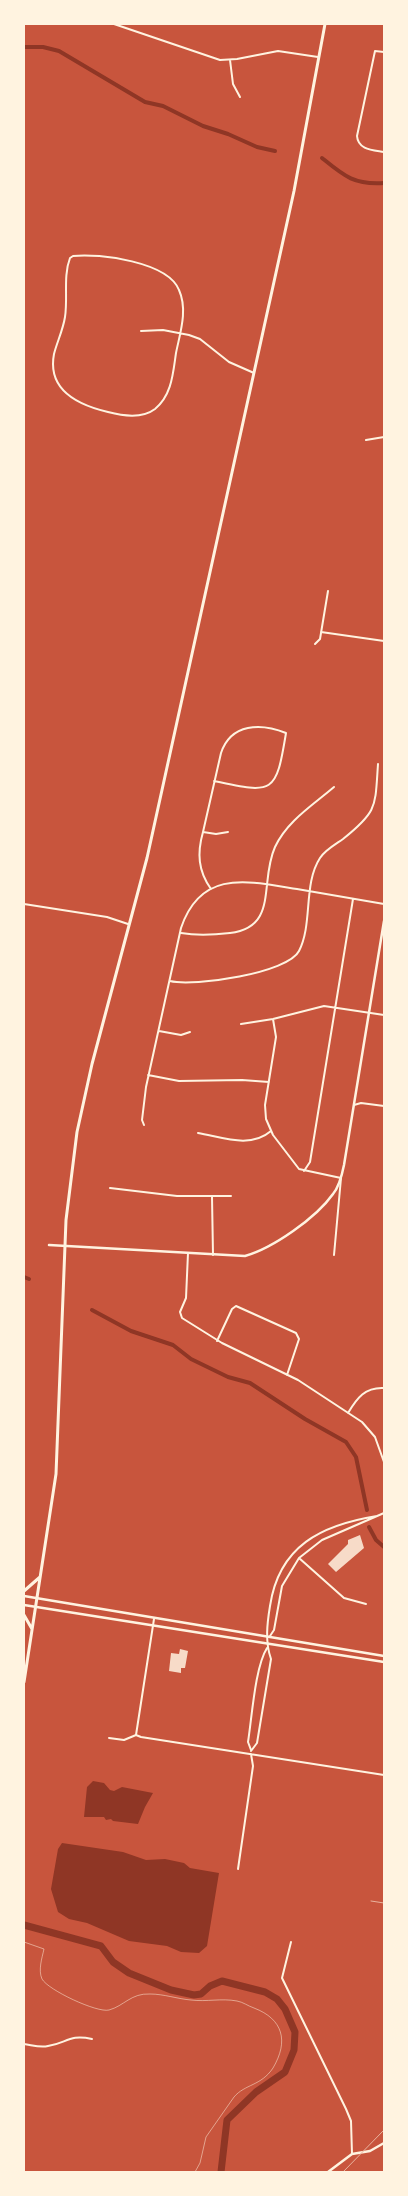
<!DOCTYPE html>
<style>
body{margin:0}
#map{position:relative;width:408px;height:2196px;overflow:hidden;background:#c8553d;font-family:"Archivo Narrow",sans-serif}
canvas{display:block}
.frame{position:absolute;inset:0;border:25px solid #fff3e0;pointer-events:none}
</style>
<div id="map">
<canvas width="408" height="2196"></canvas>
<div class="frame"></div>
</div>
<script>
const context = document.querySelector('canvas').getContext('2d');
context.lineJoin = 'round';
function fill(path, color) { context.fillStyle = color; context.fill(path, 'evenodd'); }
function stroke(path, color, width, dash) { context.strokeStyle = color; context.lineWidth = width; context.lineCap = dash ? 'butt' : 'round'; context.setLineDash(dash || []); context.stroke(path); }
fill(new Path2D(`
 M93 1781 104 1783 110 1790 114 1791 122 1787 153 1793 145 1807 138 1824 113 1821 111 1819 106 1820 104 1817H84L87 1787Z
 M62 1843 123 1852 146 1860 165 1859 184 1863 190 1868 219 1873 207 1946 199 1953 181 1952 167 1946 129 1941 87 1923 69 1919 58 1912 51 1889 58 1849Z`), '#8f3625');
stroke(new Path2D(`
 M24 47H43L59 51 145 102 163 106 203 126 228 134 257 147 275 151
 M322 158C344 176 354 185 384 183
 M24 1277 29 1279
 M92 1310 131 1331 173 1345 191 1359 228 1377 250 1383 305 1419 346 1442 356 1457 367 1510
 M369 1527 376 1540 384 1547`), '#8f3625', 4);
stroke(new Path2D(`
 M24 1925 101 1946 113 1962 129 1973 171 1990 194 1995 201 1994 210 1986 222 1981 265 1992 277 1999 285 2009 295 2032 294 2050 285 2072 256 2092 227 2120 221 2172`), '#8f3625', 7);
fill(new Path2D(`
 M360 1535 364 1548 336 1572 328 1564 348 1544V1540Z
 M180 1649 188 1651 185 1668H181V1673L169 1671 171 1653 179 1654Z`), '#f7dbc8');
stroke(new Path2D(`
 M24 1942 44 1949C42 1958 38 1970 42 1979 48 1990 97 2013 109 2010 124 2006 131 1993 150 1994 164 1994 178 1999 191 2000 207 2002 221 1998 237 2001 243 2002 248 2006 254 2008 283 2019 289 2041 273 2068 261 2086 245 2084 234 2097L206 2137 200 2163 195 2172`), '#fff3e0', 0.5);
stroke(new Path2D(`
 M114 24 220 60 237 59 278 51 318 57
 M384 52 375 51 357 136C358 150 373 150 384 152
 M230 60 233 84 240 97
 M73 256C100 253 168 262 179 290 188 310 180 333 176 353 173 373 172 395 155 409 142 419 123 416 108 412 78 405 47 390 54 354 57 342 63 330 65 317 68 298 63 276 70 258Z
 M141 331 163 330 189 335 200 339 229 362 254 373
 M366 440 384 437
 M321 632 384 641
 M315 644 320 639 328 591
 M203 832 216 834 228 832
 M211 889C198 871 197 853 203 832L221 753C231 723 261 723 286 733 276 794 274 794 214 781
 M24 904 107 917 128 924
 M181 933C198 936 213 935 230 933 279 927 259 882 275 847 287 821 313 805 334 787
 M170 981C194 987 288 973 299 951 313 924 303 884 320 858 325 850 336 844 343 839 378 811 375 807 378 764
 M273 1019 276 1037 265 1105 266 1119 273 1135 299 1169 341 1178 334 1255
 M241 1024 273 1019 324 1006 384 1015
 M159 1031 181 1035 190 1032
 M148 1075 179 1081 242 1080 269 1082
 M354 1105 361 1103 384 1106
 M144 1125 142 1120 146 1087 181 928C201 869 247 881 297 889 326 894 355 899 384 904
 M198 1133C222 1137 250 1149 271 1131
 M304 1171 310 1162 353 899
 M110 1188 177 1196H231
 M212 1197 213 1255
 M188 1253 186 1298 180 1312 182 1318 222 1343 298 1380 362 1422 375 1437 384 1462
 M217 1341 232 1309 236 1306 296 1333 299 1339 287 1375
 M348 1413C357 1398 365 1387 384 1388
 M299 1558 344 1598 366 1604
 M270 1636 274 1630 282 1586 299 1558 322 1540 384 1513
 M136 1735 141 1737 384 1775
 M136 1735 154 1619
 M109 1738 124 1740 136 1735
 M251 1750 248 1742C252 1717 255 1667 267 1648
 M251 1751 257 1743 271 1659C265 1642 267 1624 270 1606 279 1546 321 1525 377 1516
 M238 1869 253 1766 251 1754
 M291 1942 282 1978 346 2109 351 2121 352 2154
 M24 2044C32 2045 40 2048 48 2046 67 2043 69 2034 92 2039`), '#fff3e0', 2);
stroke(new Path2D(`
 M49 1245 245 1256C273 1248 316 1218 333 1194 339 1187 342 1175 344 1165L384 921
 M328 2172 352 2154 370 2151 384 2143`), '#fff3e0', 2.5);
stroke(new Path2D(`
 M24 1596 384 1656
 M24 1605 384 1662`), '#fff3e0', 2.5);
stroke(new Path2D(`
 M24 1591 40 1577
 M24 1615 32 1629
 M24 1682 56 1474 66 1220 77 1132 92 1064 147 858 294 191 325 24`), '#fff3e0', 3);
stroke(new Path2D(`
 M371 1901 384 1903
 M343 2172 384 2130`), '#e9b49f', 1);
</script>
